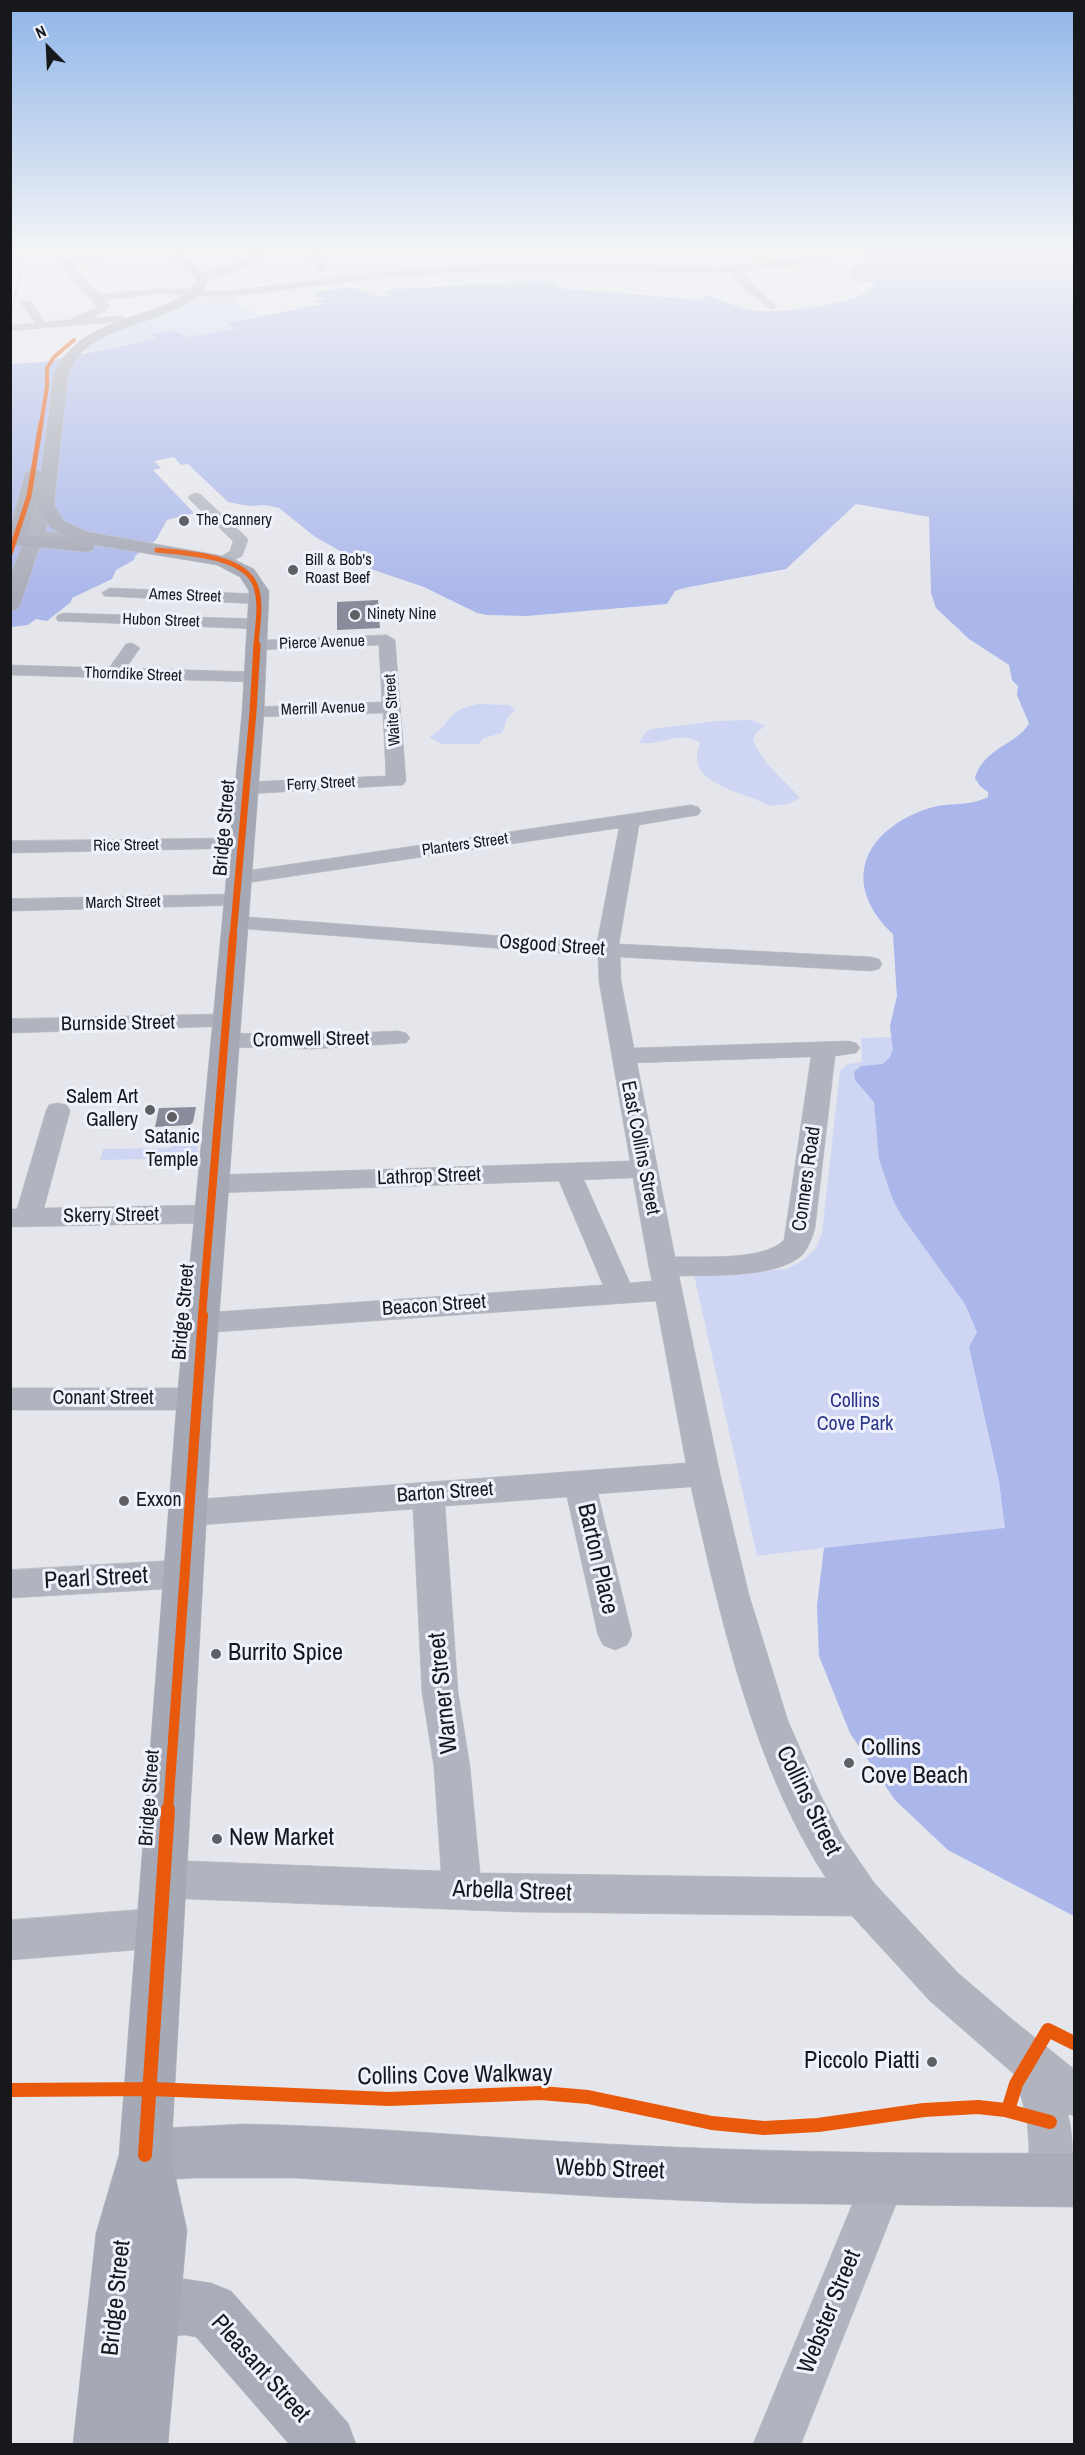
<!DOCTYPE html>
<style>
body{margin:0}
#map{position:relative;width:1085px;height:2455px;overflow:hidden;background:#e5e6ec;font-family:"Archivo Narrow",sans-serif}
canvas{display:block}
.frame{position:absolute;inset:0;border:12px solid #17181b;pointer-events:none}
.north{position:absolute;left:18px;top:18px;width:60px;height:60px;-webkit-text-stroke:4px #eff2fc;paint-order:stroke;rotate:336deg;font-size:16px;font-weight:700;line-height:24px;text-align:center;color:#17181b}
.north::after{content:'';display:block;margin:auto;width:21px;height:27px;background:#17181b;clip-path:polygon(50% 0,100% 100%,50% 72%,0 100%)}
</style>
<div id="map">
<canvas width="1085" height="2455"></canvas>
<div class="frame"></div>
<div class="north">N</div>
</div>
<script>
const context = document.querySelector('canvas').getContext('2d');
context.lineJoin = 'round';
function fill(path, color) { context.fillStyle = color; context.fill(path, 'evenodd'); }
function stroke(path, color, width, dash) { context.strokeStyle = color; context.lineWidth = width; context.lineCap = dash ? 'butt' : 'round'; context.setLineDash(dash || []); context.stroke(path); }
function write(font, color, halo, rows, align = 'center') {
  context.font = font + ' "Archivo Narrow",sans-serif'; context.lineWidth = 6; context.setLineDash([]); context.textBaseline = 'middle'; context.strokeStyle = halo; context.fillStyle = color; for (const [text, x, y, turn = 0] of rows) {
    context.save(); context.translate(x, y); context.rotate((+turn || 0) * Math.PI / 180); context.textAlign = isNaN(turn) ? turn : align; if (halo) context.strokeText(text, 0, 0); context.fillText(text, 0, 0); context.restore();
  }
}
fill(new Path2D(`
 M200 294 228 295 259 315 227 323 236 329 187 337 174 331 156 339 89 351 87 348 108 332Z
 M478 704 509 705 515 710 508 717 502 733 484 738 479 744H442L429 737C453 725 443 711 478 704Z
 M1020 704H1037L1074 1916 948 1850 895 1800 850 1733 819 1656 817 1606 824 1548 757 1556 694 1275 787 1269 803 1260 816 1248 822 1233 840 1071 848 1064 862 1062 861 1038 891 1037 890 1026 897 996 893 934C839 883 864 829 930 808 949 802 969 807 988 797V792L980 786 975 778C984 747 1019 744 1029 723Z
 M752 720 765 726 756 733 753 740C762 763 784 780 800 798L788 804 769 806C747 791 682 786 700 743 681 729 661 746 639 743L645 733 651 729 718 721Z
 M198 1137 197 1158 100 1160 103 1149 170 1148 173 1138Z`), '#ced6f3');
fill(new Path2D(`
 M865 253H1074V1916L948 1850 895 1800 850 1733 819 1656 817 1606 824 1548 1005 1528 999 1481 969 1347 977 1332 965 1304 903 1218 893 1200 879 1159 874 1102 855 1080 854 1072 861 1066 883 1064 890 1057 893 1049 890 1026 897 996 893 934C839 883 864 829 930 808 949 802 969 807 988 797V792L980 786 975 778C984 747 1019 744 1029 723L1017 695 1018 686 1012 680 1009 665 969 639 936 608 931 593 929 517 856 504 786 569 684 588 675 591 667 604 527 616 487 615 477 613 424 587 350 562 340 551 314 536 279 508 265 505 249 506 228 502 188 464 181 465 174 457 154 461 161 468 153 470 194 513 167 520 156 540 135 556 134 560 116 570 112 579 72 598 71 602 47 621 36 619 28 625 11 627V364L43 362 155 339 151 334 174 331 187 337 235 329 228 323 328 303 311 302 324 300 312 293C326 291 343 286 357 289 374 293 367 298 390 295L384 291 393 290 388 287 399 289 537 281 554 282 558 288 702 300 706 295C721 300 736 307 751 310 775 314 865 306 875 283L852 280 848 272 856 264 876 265Z`), '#abb7ea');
fill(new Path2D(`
 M378 600 380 628 337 630V602Z
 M196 1107 193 1122 190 1125 155 1127 159 1108Z`), '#898c9a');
const minor = new Path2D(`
 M10 253H18L10 256Z
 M309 253H319L327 270 326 272H318Z
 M825 256 829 257V261L741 271 757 289 776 305 777 307 772 310 749 293 731 272 543 270 459 272 362 280 229 297 159 294 105 300 109 305 106 311 91 318 121 316 127 319 125 321 10 331V325L35 323 21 303 22 301H30L45 322 69 320 98 307 58 264C66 258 93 254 101 260L100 262 71 266 100 295 159 288 229 291 362 274 459 266 543 264 722 267Z
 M195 493 200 494 246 537 248 540 242 556 227 564H217L214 561 230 551 233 541 190 500 188 497Z
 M110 588 259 594 267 599 259 604 104 596 102 593Z
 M64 613 258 619 266 624 258 629 58 621 56 618 58 615Z
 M387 635 395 640 406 781 403 785 246 794 239 792 236 788 239 784 246 782 386 776 383 713 253 717 247 716 244 712 247 708 253 707 382 702 379 645 256 650 248 645 250 641Z
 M132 643 140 648 126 668 255 672 261 673 264 677 261 681 255 682 10 675V665L109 668 126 644Z
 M691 805 698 807 701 811 698 815 639 825 619 944 871 957 879 959 882 964 879 969 871 971 620 957 621 981 634 1048 848 1041 856 1043 860 1048 856 1053 835 1056 815 1228C812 1238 808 1250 800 1257 773 1278 712 1275 679 1276L720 1474 749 1595 788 1721 821 1796 842 1836 875 1884 958 1973 1013 2020 1074 2069V2116L1068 2114C1074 2141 1075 2170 1064 2195L1049 2202 1034 2195 1027 2180 1029 2148 1027 2119 1015 2075 930 2001 852 1916 520 1912 163 1898 149 1892 144 1879 149 1866 163 1860 441 1871 434 1767 422 1692 413 1509 187 1526 176 1522 171 1513 176 1504 187 1500 686 1463 656 1301 201 1333 191 1330 187 1323 191 1316 201 1313 603 1285 559 1181 214 1193 205 1190 201 1184 205 1178 214 1175 630 1161 599 981 598 956 234 928 226 927 223 922 226 917 234 916 597 943 619 828 239 884 232 882 229 878 232 874 239 872ZM811 1057 784 1240C763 1261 704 1256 675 1257L637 1063ZM633 1178 649 1267 652 1281 630 1283 584 1180ZM691 1487C720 1616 753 1766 826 1878L480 1873 470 1767 458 1692 445 1506 567 1497 598 1635 603 1645 615 1650 627 1645 632 1635 598 1494Z
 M242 838 249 840 252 844 249 848 10 853V841Z
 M236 894 244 895 247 900 244 905 10 911V899Z
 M225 1014 233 1016 237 1021 233 1026 10 1033V1019Z
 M398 1031 406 1033 410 1038 406 1043 311 1049 224 1047 216 1045 212 1040 216 1035 224 1033 311 1035Z
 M58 1103 67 1105 70 1111 44 1208 211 1205 220 1208 224 1214 220 1220 211 1223 10 1227V1209H17L46 1111 49 1105Z
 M10 1388H195L206 1391 210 1399 206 1407 195 1410H10Z
 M182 1560 194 1564 199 1574 194 1584 182 1588 10 1598V1570Z
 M160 1908 174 1914 180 1928 174 1942 160 1948 10 1960V1920Z
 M884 2157 899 2164 906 2179 801 2444H753L869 2164Z`);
const major = new Path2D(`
 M254 253H269L241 270 202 281 196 277 198 274 233 264Z
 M45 500 51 501 54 505 45 532H85L91 533 94 537 91 541 85 542 41 543 20 605 17 609 10 611V576L22 546 10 545V537L26 534 36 505 39 501Z
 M245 2124C366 2126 486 2138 607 2144 763 2152 918 2154 1074 2153V2207L741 2203 608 2197 294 2178H195L145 2181 126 2174 119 2155 126 2136 145 2129Z
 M185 2279 211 2283 231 2291 348 2423 356 2444H289L196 2337 185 2335 136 2339 116 2331 108 2311 116 2291 136 2283Z`);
const highway = new Path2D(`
 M169 253H182L210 279C186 325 110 317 77 358 74 362 71 369 68 374L54 505 64 521 88 532 229 557 254 569 269 591 264 712 213 1399 171 2156 187 2230 168 2444H73L96 2233 119 2155 177 1399 242 712 249 591 240 577 217 565 95 545 93 550 87 552 16 545 10 544C10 520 20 496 25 473L33 468 41 472C44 449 47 426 50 404 51 394 51 381 55 372 83 310 174 321 197 280ZM38 496 36 505 51 528 74 539 27 535Z`);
stroke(minor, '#c1c2c6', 1);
stroke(major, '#c1c2c6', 1);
stroke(highway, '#c1c2c6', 1);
fill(minor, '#b1b4be');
fill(major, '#aaadb9');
fill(highway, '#a5a8b5');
stroke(new Path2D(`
 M10 317 25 253`), '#a6a8af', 2, [5, 2]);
stroke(new Path2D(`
 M41 424 47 387V368L54 357 74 340`), '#e8590c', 4);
stroke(new Path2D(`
 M157 550C184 553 246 555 256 587 262 605 257 628 256 647
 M10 554 29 496 41 423`), '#e8590c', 5);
stroke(new Path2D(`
 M233 937 253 712 257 645`), '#e8590c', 7);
stroke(new Path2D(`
 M202 1316 233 936`), '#e8590c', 8);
stroke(new Path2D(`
 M168 1811 203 1315`), '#e8590c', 10);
stroke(new Path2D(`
 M10 2090 152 2089 389 2099 541 2093 588 2097 712 2123 764 2128 818 2125 924 2110 978 2107 1005 2110 1050 2122
 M1008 2110 1016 2084 1048 2030 1074 2043
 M145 2155 168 1809`), '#e8590c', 14);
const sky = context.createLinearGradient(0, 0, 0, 597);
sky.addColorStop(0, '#8fb5e9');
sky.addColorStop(0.42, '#f3f4f6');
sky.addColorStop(1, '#f3f4f600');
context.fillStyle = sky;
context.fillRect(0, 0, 1085, 597);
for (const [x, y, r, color] of [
 [184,521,6,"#5f6064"],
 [293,570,6,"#5f6064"],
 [355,615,6,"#5f6064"],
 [150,1110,6,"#5f6064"],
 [172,1117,6,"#5f6064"],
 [124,1501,6,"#5f6064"],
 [216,1654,6,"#5f6064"],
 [849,1763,6,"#5f6064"],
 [217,1839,6,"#5f6064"],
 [932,2062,6,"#5f6064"]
]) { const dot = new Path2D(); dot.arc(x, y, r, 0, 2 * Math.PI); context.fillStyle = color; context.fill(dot); stroke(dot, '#eff2fc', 2); }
write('16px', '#17181b', '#eff2fc', [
 ["The Cannery",196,521],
 ["Bill & Bob's",305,561],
 ["Roast Beef",305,579],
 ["Ninety Nine",367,615]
], 'left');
write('16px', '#17181b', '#eff2fc', [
 ["Ames Street",185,596,2],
 ["Hubon Street",161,621,2],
 ["Pierce Avenue",322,643,-2],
 ["Thorndike Street",133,675,2],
 ["Merrill Avenue",323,709,-2],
 ["Waite Street",393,710,-94],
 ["Ferry Street",321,784,-3],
 ["Planters Street",465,845,-8],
 ["Rice Street",126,846,-1],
 ["March Street",123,903,-1]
]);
write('20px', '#17181b', '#eff2fc', [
 ["Bridge Street",225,828,-85],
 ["Osgood Street",552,946,4],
 ["Burnside Street",118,1024,-1],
 ["Cromwell Street",311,1040,-1],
 ["East Collins Street",640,1148,79],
 ["Lathrop Street",429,1177,-2],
 ["Conners Road",807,1179,-82],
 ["Skerry Street",111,1216,-1],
 ["Beacon Street",434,1306,-4],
 ["Bridge Street",184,1312,-85],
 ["Conant Street",103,1399],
 ["Barton Street",445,1493,-4],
 ["Bridge Street",150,1798,-86]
]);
write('20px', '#17181b', '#eff2fc', [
 ["Salem Art",138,1098],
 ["Gallery",138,1121],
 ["Satanic",172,1138,"center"],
 ["Temple",172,1161,"center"],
 ["Exxon",136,1501,"left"]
], 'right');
write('20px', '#2e3889', '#eff2fc', [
 ["Collins",855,1402],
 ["Cove Park",855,1425]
]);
write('24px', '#17181b', '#eff2fc', [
 ["Barton Place",597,1559,77],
 ["Pearl Street",96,1579,-3],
 ["Warner Street",444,1693,-96],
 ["Collins Street",808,1801,64],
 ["Arbella Street",512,1892,2],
 ["Collins Cove Walkway",455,2076,-1],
 ["Webb Street",610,2170,2],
 ["Bridge Street",117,2298,-84],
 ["Webster Street",830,2312,-68],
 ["Pleasant Street",260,2369,48]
]);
write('24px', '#17181b', '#eff2fc', [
 ["Burrito Spice",228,1654],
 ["Collins",861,1749],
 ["Cove Beach",861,1777],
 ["New Market",229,1839],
 ["Piccolo Piatti",920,2062,"right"]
], 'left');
</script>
